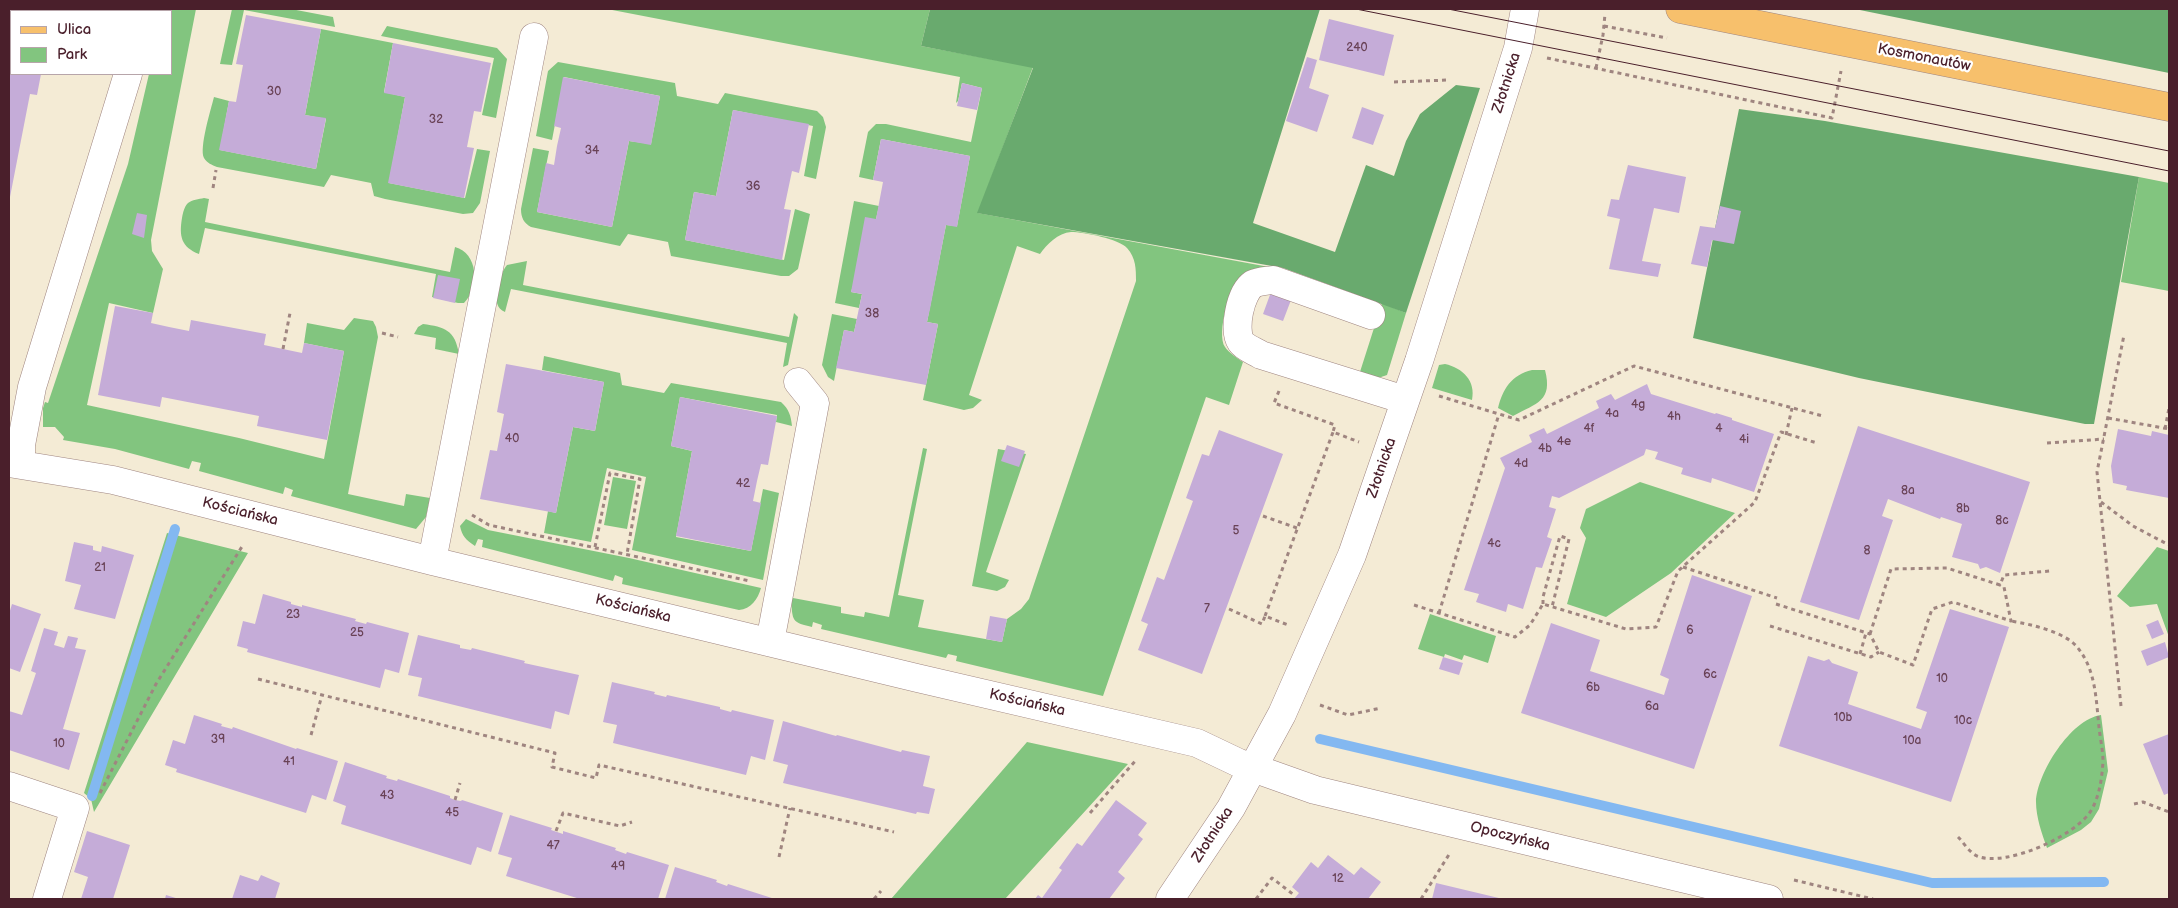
<!DOCTYPE html>
<meta charset="utf-8">
<style>
body{margin:0}
#map{position:relative;width:2178px;height:908px;overflow:hidden;background:#f4ebd5;font-family:"Balsamiq Sans",sans-serif}
canvas{display:block}
.frame{position:absolute;inset:0;border:10px solid #4a1f2b;pointer-events:none}
.legend{position:absolute;left:10px;top:10px;width:162px;height:65px;box-sizing:border-box;background:#fff;border:1px solid #b7a5aa;margin:0;padding:6px 9px;list-style:none;font-size:15px;color:#4a1f2b}
.legend li{display:flex;align-items:center;gap:10px;height:25px}
.legend b{width:25px;border:1px solid #b7a5aa}
</style>
<div id="map">
<canvas width="2178" height="908"></canvas>
<div class="frame"></div>
<ul class="legend">
<li><b style="height:6px;background:#f7c06c"></b>Ulica</li>
<li><b style="height:14px;background:#82c57f"></b>Park</li>
</ul>
</div>
<script>
const context = document.querySelector('canvas').getContext('2d');
context.lineJoin = 'round';
function fill(path, color) { context.fillStyle = color; context.fill(path, 'evenodd'); }
function stroke(path, color, width, dash) { context.strokeStyle = color; context.lineWidth = width; context.lineCap = dash ? 'butt' : 'round'; context.setLineDash(dash || []); context.stroke(path); }
function write(font, color, halo, rows, align = 'center') {
  context.font = font + ' "Balsamiq Sans",sans-serif'; context.lineWidth = 4.5; context.setLineDash([]); context.textBaseline = 'middle'; context.strokeStyle = halo; context.fillStyle = color; for (const [text, x, y, turn = 0] of rows) {
    context.save(); context.translate(x, y); context.rotate((+turn || 0) * Math.PI / 180); context.textAlign = isNaN(turn) ? turn : align; if (halo) context.strokeText(text, 0, 0); context.fillText(text, 0, 0); context.restore();
  }
}
fill(new Path2D(`
 M162 9H196L151 240 152 251 163 269 153 313 109 303 87 405 239 438 324 459 344 351 304 343 307 323 344 330 354 318 373 321 376 327 378 337 348 494 404 506 406 494 430 498 426 517 416 529 291 496 293 490 285 487 283 494 199 471 201 463 192 461 189 469 115 449 63 440 64 437 55 427H43V408L45 402 48 403 128 164 149 74H171V11H161Z
 M232 9H291L333 17 335 27 244 10 232 65 220 64Z
 M607 9H930L921 46 1033 67 978 213 1269 267C1260 267 1250 269 1243 274 1230 283 1216 334 1225 347 1229 353 1237 358 1243 362L1241 368 1229 405 1206 397 1103 696 956 661 957 656 948 654 946 658 821 629 822 625 813 622 812 627C791 622 793 621 791 600L793 598 841 607V613L864 617 865 612 889 617 923 448 927 449 898 595 924 600 918 627 1002 642 1007 619 1021 609 1029 599 1136 281C1136 269 1136 258 1127 248 1119 239 1084 232 1071 232 1058 233 1047 244 1040 254L1017 246 969 395 982 400 973 408 964 410 923 400 938 324 927 322 946 225 957 226 970 156 881 139 873 180 859 177 868 132 876 124H886L971 142 982 88 962 83 958 101 956 103 960 77Z
 M387 26 497 48 507 59 496 118 482 115 494 58 381 36Z
 M321 29 393 43 384 92 405 97 389 183 465 198 477 149 490 151 480 203 473 213 463 214 385 199 374 196 371 183 331 175 324 187 217 167C212 165 207 163 204 158 199 148 211 109 214 97L229 101 220 150 316 169 326 119 305 115Z
 M558 62 675 83 677 96 718 104 725 93 817 111 823 117 826 127 816 179 804 176 813 126 733 110 716 196 694 192 685 240 784 260 795 209 810 214 798 269 789 276H781L671 256 668 242 628 234 620 246 531 227C524 223 521 218 521 209L533 148 549 151 537 212 612 227 629 141 651 144 660 96 564 77 552 140 536 136 548 71Z
 M2139 177 2169 183V291L2121 282Z
 M204 198 209 199 205 222 450 272 455 247C478 253 480 287 464 303H458L432 297 436 274 205 228 199 254C181 247 179 236 182 218 183 213 184 207 188 203 192 200 199 199 204 198Z
 M854 201 879 206 876 219 851 292 862 294 859 308 835 303Z
 M527 261 523 285 789 337 794 313 798 317 788 365 783 367 787 343 511 289 505 312C489 306 498 276 507 265Z
 M1382 303 1406 313 1387 375 1378 378 1359 375Z
 M832 314 857 319 854 332 844 330 834 381 828 377 822 365Z
 M423 324C445 327 455 330 459 354L435 349 436 338 414 334 418 327Z
 M544 356 620 373 622 385 664 393 671 383 781 402C789 409 791 416 792 426L776 422 777 415 680 397 671 446 692 451 676 537 751 551 763 489 779 493 763 580 632 550 646 477 607 468 591 542 544 533 548 511 556 513 573 427 595 431 604 382 542 370Z
 M1445 364C1463 368 1476 381 1472 400L1432 388 1439 365Z
 M1532 370H1545C1553 401 1537 403 1513 416L1498 408C1503 389 1511 375 1532 370Z
 M998 449 1026 454 986 572 1009 580 1005 587 997 591 972 586Z
 M613 477 636 481 627 529 604 525Z
 M1640 482 1735 513 1671 573 1606 617 1567 604 1586 538 1580 528 1586 509Z
 M466 519 488 530 629 558 761 588C758 599 751 609 739 610L622 584 623 578 615 575 613 581 482 547 483 540 478 539 475 546C466 540 462 536 460 526Z
 M167 533 248 553 94 812 91 799 84 793Z
 M2157 547 2169 551V637L2157 604 2130 607 2117 596Z
 M1430 614 1496 636 1488 663 1464 655 1462 660 1445 654 1444 657 1418 649Z
 M2101 715 2108 771 2099 809 2091 822 2081 830 2047 848C2042 834 2036 817 2036 802 2037 773 2071 719 2101 715Z
 M1027 742 1128 764 1005 899H891Z`), '#82c57f');
fill(new Path2D(`
 M930 9H1320L1253 223 1335 252 1366 165 1394 176 1406 141 1420 114 1456 85 1480 88 1406 313 1283 268 977 213 1033 68 921 46Z
 M1855 9H2169V73Z
 M1739 109 1825 121 2139 177 2094 424H2085L1859 378 1693 338Z`), '#69aa6e');
stroke(new Path2D(`
 M1320 739 1932 883 2104 882
 M92 796 175 529`), '#83b8f1', 10);
fill(new Path2D(`
 M9 9H68L67 11H11V74H41L37 95 30 94 10 197Z
 M246 15 321 29 305 115 326 118 316 169 219 150 229 101 236 102 243 65 236 64Z
 M1329 19 1394 35 1384 76 1319 60Z
 M393 43 491 63 481 112 474 111 467 147 474 148 464 198 388 183 405 97 384 93Z
 M1307 57 1317 60 1309 88 1329 95 1317 132 1286 121Z
 M563 77 660 96 651 145 629 141 612 227 537 212 546 163 554 165 557 146 561 128 554 126Z
 M962 83 982 88 977 110 957 106Z
 M1362 107 1384 115 1373 145 1352 138Z
 M733 110 809 124 799 173 792 171 784 209 791 210 782 260 685 240 694 192 716 196Z
 M881 139 970 156 957 227 946 225 930 309 927 322 938 324 926 385 836 368 844 330 854 332 862 294 851 292 865 217 876 219 883 182 873 180Z
 M1628 165 1686 177 1679 213 1654 208 1642 261 1661 264 1658 277 1609 269 1620 219 1607 216 1611 199 1619 200Z
 M1720 206 1741 211 1734 244 1712 240 1707 267 1691 264 1700 226 1715 228Z
 M137 213 147 215 144 238 132 234Z
 M438 275 460 279 455 303 433 298Z
 M1271 292 1291 300 1283 321 1263 314Z
 M115 306 153 313 151 323 169 327 189 331 191 320 266 334 264 345 302 353 304 343 344 351 327 440 257 426 259 416 162 397 160 407 98 395Z
 M506 364 604 382 595 431 573 427 556 513 480 499 490 450 497 451 504 414 497 412Z
 M1647 384 1651 394 1715 414 1716 413 1732 418V420L1774 434 1754 492 1712 478 1711 483 1681 474 1683 468 1655 459 1658 452 1646 449 1644 455 1559 498 1552 496 1549 507 1556 509 1547 537 1552 539 1542 568 1536 567 1523 609 1508 604 1506 612 1476 602 1479 594 1464 590 1505 468 1500 458 1532 442 1529 435 1544 428 1547 434 1599 408 1596 401 1611 394 1615 400Z
 M680 397 777 416 768 465 761 464 757 481 753 501 761 503 751 551 676 536 692 451 671 446Z
 M1858 426 2030 482 2000 573 1986 567 1980 569 1978 564 1952 557 1962 524 1941 517 1940 519 1888 499 1882 516 1893 520 1859 620 1800 602Z
 M2118 429 2151 436 2152 431 2169 435V498L2126 490 2127 486 2113 483 2111 466Z
 M1219 430 1283 454 1202 674 1138 650 1148 624 1141 621 1157 577 1164 580 1193 501 1186 498 1202 454 1209 456Z
 M1007 445 1025 451 1019 467 1001 461Z
 M74 542 93 546V550L101 552 102 546 134 555 115 619 74 609 81 585 65 581Z
 M1692 575 1752 596 1694 769 1521 713 1551 623 1600 640 1590 671 1664 695 1669 679 1660 675Z
 M263 594 291 602V604L302 607V605L356 619 355 621 366 624 367 622 409 633 399 673 385 669 380 688 247 652 248 649 237 646 243 621 255 624Z
 M12 604 41 614 20 672 9 668V614Z
 M1950 609 2009 627 1951 802 1779 746 1808 656 1824 661 1829 659 1832 663 1858 672 1848 704 1921 729 1927 712 1916 708Z
 M990 616 1007 619 1002 642 986 639Z
 M2158 620 2164 634 2152 639 2146 625Z
 M44 628 58 632 54 645 64 648 68 636 78 638 75 648 86 650 63 729 80 733 69 770 9 750V711L22 715 36 673 31 671Z
 M418 635 460 645V648L471 650 472 648 525 661 524 663 579 675 569 715 555 711 551 729 418 696 422 678 408 675Z
 M2165 642 2169 657 2147 666 2141 651Z
 M1443 657 1463 663 1459 675 1439 669Z
 M612 682 655 692 654 694 666 697 667 695 720 707V709L731 712 732 710 774 720 765 760 751 756 746 775 613 743 617 725 603 722Z
 M194 715 222 724 221 726 232 729 233 727 296 749 297 748 338 761 326 800 312 795 306 813 176 772 177 769 165 765 173 740 185 744Z
 M783 721 836 736 837 735 901 752 902 750 930 756 923 786 935 789 929 814 917 812 916 814 783 783 788 765 773 761Z
 M2169 734V793L2164 795 2143 744Z
 M345 762 387 776 386 778 397 781 398 779 450 796V798L455 800 461 801 462 800 503 813 491 852 477 847 471 865 341 824 346 806 333 801Z
 M1116 800 1147 823 1138 835 1143 839 1118 872 1125 878 1109 899H1035L1038 895 1042 898 1062 870 1059 868 1077 843 1082 846Z
 M510 815 552 828 551 830 563 834V831L616 848 615 850 626 854 627 852 669 865 658 899H580L506 876 512 858 498 854Z
 M87 831 130 845 113 899H81L88 877 74 872Z
 M1328 855 1354 875 1361 867 1381 882 1368 899H1294L1299 893 1292 887 1311 862 1318 868Z
 M675 867 717 880 716 882 727 886 728 884 775 899H665Z
 M240 875 258 881 261 875 280 883 275 899H232Z
 M1436 883 1503 899H1432Z
 M166 895 179 899H165Z`), '#c5acd8');
const minor = new Path2D(`
 M140 11 141 9
 M1371 315 1273 280C1267 281 1259 281 1253 284 1240 293 1233 330 1241 342 1245 348 1255 351 1261 355L1405 400
 M9 463 113 480 432 561 917 678 1197 743 1239 763 1315 790 1769 899
 M21 464V445L32 387 128 74
 M432 561 534 37
 M770 642 815 403 798 382
 M9 786 75 808 47 899
 M1170 899 1231 808 1282 714 1352 555 1419 361 1518 48 1525 9`);
const major = new Path2D(`
 M1680 9 2169 107`);
stroke(minor, '#9f8580', 29);
stroke(major, '#9f8580', 29);
stroke(new Path2D(`
 M1604 26 1667 38
 M1547 58 1832 118 1841 71
 M1596 68 1603 35 1605 14
 M1394 82 1449 80
 M213 188 216 170
 M382 333 398 337
 M283 349 290 313
 M1279 391 1274 403 1335 425 1333 432 1359 442
 M1439 396 1519 420 1634 366 1823 416
 M2108 418 2169 429
 M2165 429 2169 408
 M1786 435 1792 408
 M2047 443 2104 439
 M2101 502 2133 526 2169 545
 M472 515 489 525 750 581
 M1263 516 1297 528
 M595 547 610 473 640 479 627 554
 M1683 567 1777 598
 M1543 604V597L1560 536 1569 539 1552 607
 M1776 604 1870 634 1879 652 1913 665 1932 609 1953 602 2011 621 2004 587 2000 585
 M1414 605 1515 637 1530 625 1543 604 1626 629 1656 627 1678 571 1755 502 1781 432 1817 443
 M1229 609 1262 624 1265 616 1288 625
 M1439 613 1499 414
 M1265 616 1333 432
 M1770 626 1871 657 1879 652
 M1870 634 1891 569 1947 568 2000 585 2004 575 2050 571
 M1860 654 1866 633
 M258 679 555 753 552 767 596 778 599 765 894 832
 M1320 705 1348 715 1381 708
 M2121 706 2097 472 2124 335
 M311 735 322 695
 M100 793 156 684 243 545
 M455 800 460 783
 M2134 804 2143 802 2169 812
 M1090 813 1136 760
 M556 831 563 813 620 826 632 822
 M1958 837C1964 843 1969 852 1977 856 2006 868 2078 835 2092 809 2100 794 2102 777 2103 761 2103 750 2100 738 2099 727 2096 700 2096 669 2077 647 2065 632 2030 624 2011 621
 M779 857 790 808
 M1794 880 1873 899
 M874 899 881 891
 M1256 899 1272 878 1294 895
 M1421 899 1450 853`), '#9f8580', 3, [4, 4]);
stroke(minor, '#fff', 28);
stroke(major, '#f7c06c', 28);
stroke(new Path2D(`
 M1356 9 2169 171
 M1448 9 2169 151`), '#4a1f2b', 1);
write('12px', '#694256', null, [
 ["240",1357,48],
 ["30",274,92],
 ["32",436,120],
 ["34",592,151],
 ["36",753,187],
 ["38",872,314],
 ["4g",1638,405],
 ["4a",1612,414],
 ["4h",1674,417],
 ["4f",1589,429],
 ["4",1719,429],
 ["40",512,439],
 ["4i",1744,440],
 ["4e",1564,442],
 ["4b",1545,449],
 ["4d",1521,464],
 ["42",743,484],
 ["8a",1908,491],
 ["8b",1963,509],
 ["8c",2002,521],
 ["5",1236,531],
 ["4c",1494,544],
 ["8",1867,551],
 ["21",100,568],
 ["7",1207,609],
 ["23",293,615],
 ["6",1690,631],
 ["25",357,633],
 ["6c",1710,675],
 ["10",1942,679],
 ["6b",1593,688],
 ["6a",1652,707],
 ["10b",1843,718],
 ["10c",1963,721],
 ["39",218,740],
 ["10a",1912,741],
 ["10",59,744],
 ["41",289,762],
 ["43",387,796],
 ["45",452,813],
 ["47",553,846],
 ["49",618,867],
 ["12",1338,879]
]);
write('15px', '#4a1f2b', '#fff', [
 ["Kosmonautów",1924,58,11],
 ["Złotnicka",1507,83,-72],
 ["Złotnicka",1382,468,-71],
 ["Kościańska",240,512,14],
 ["Kościańska",633,609,14],
 ["Kościańska",1027,703,13],
 ["Złotnicka",1213,835,-57],
 ["Opoczyńska",1510,837,14]
]);
</script>
